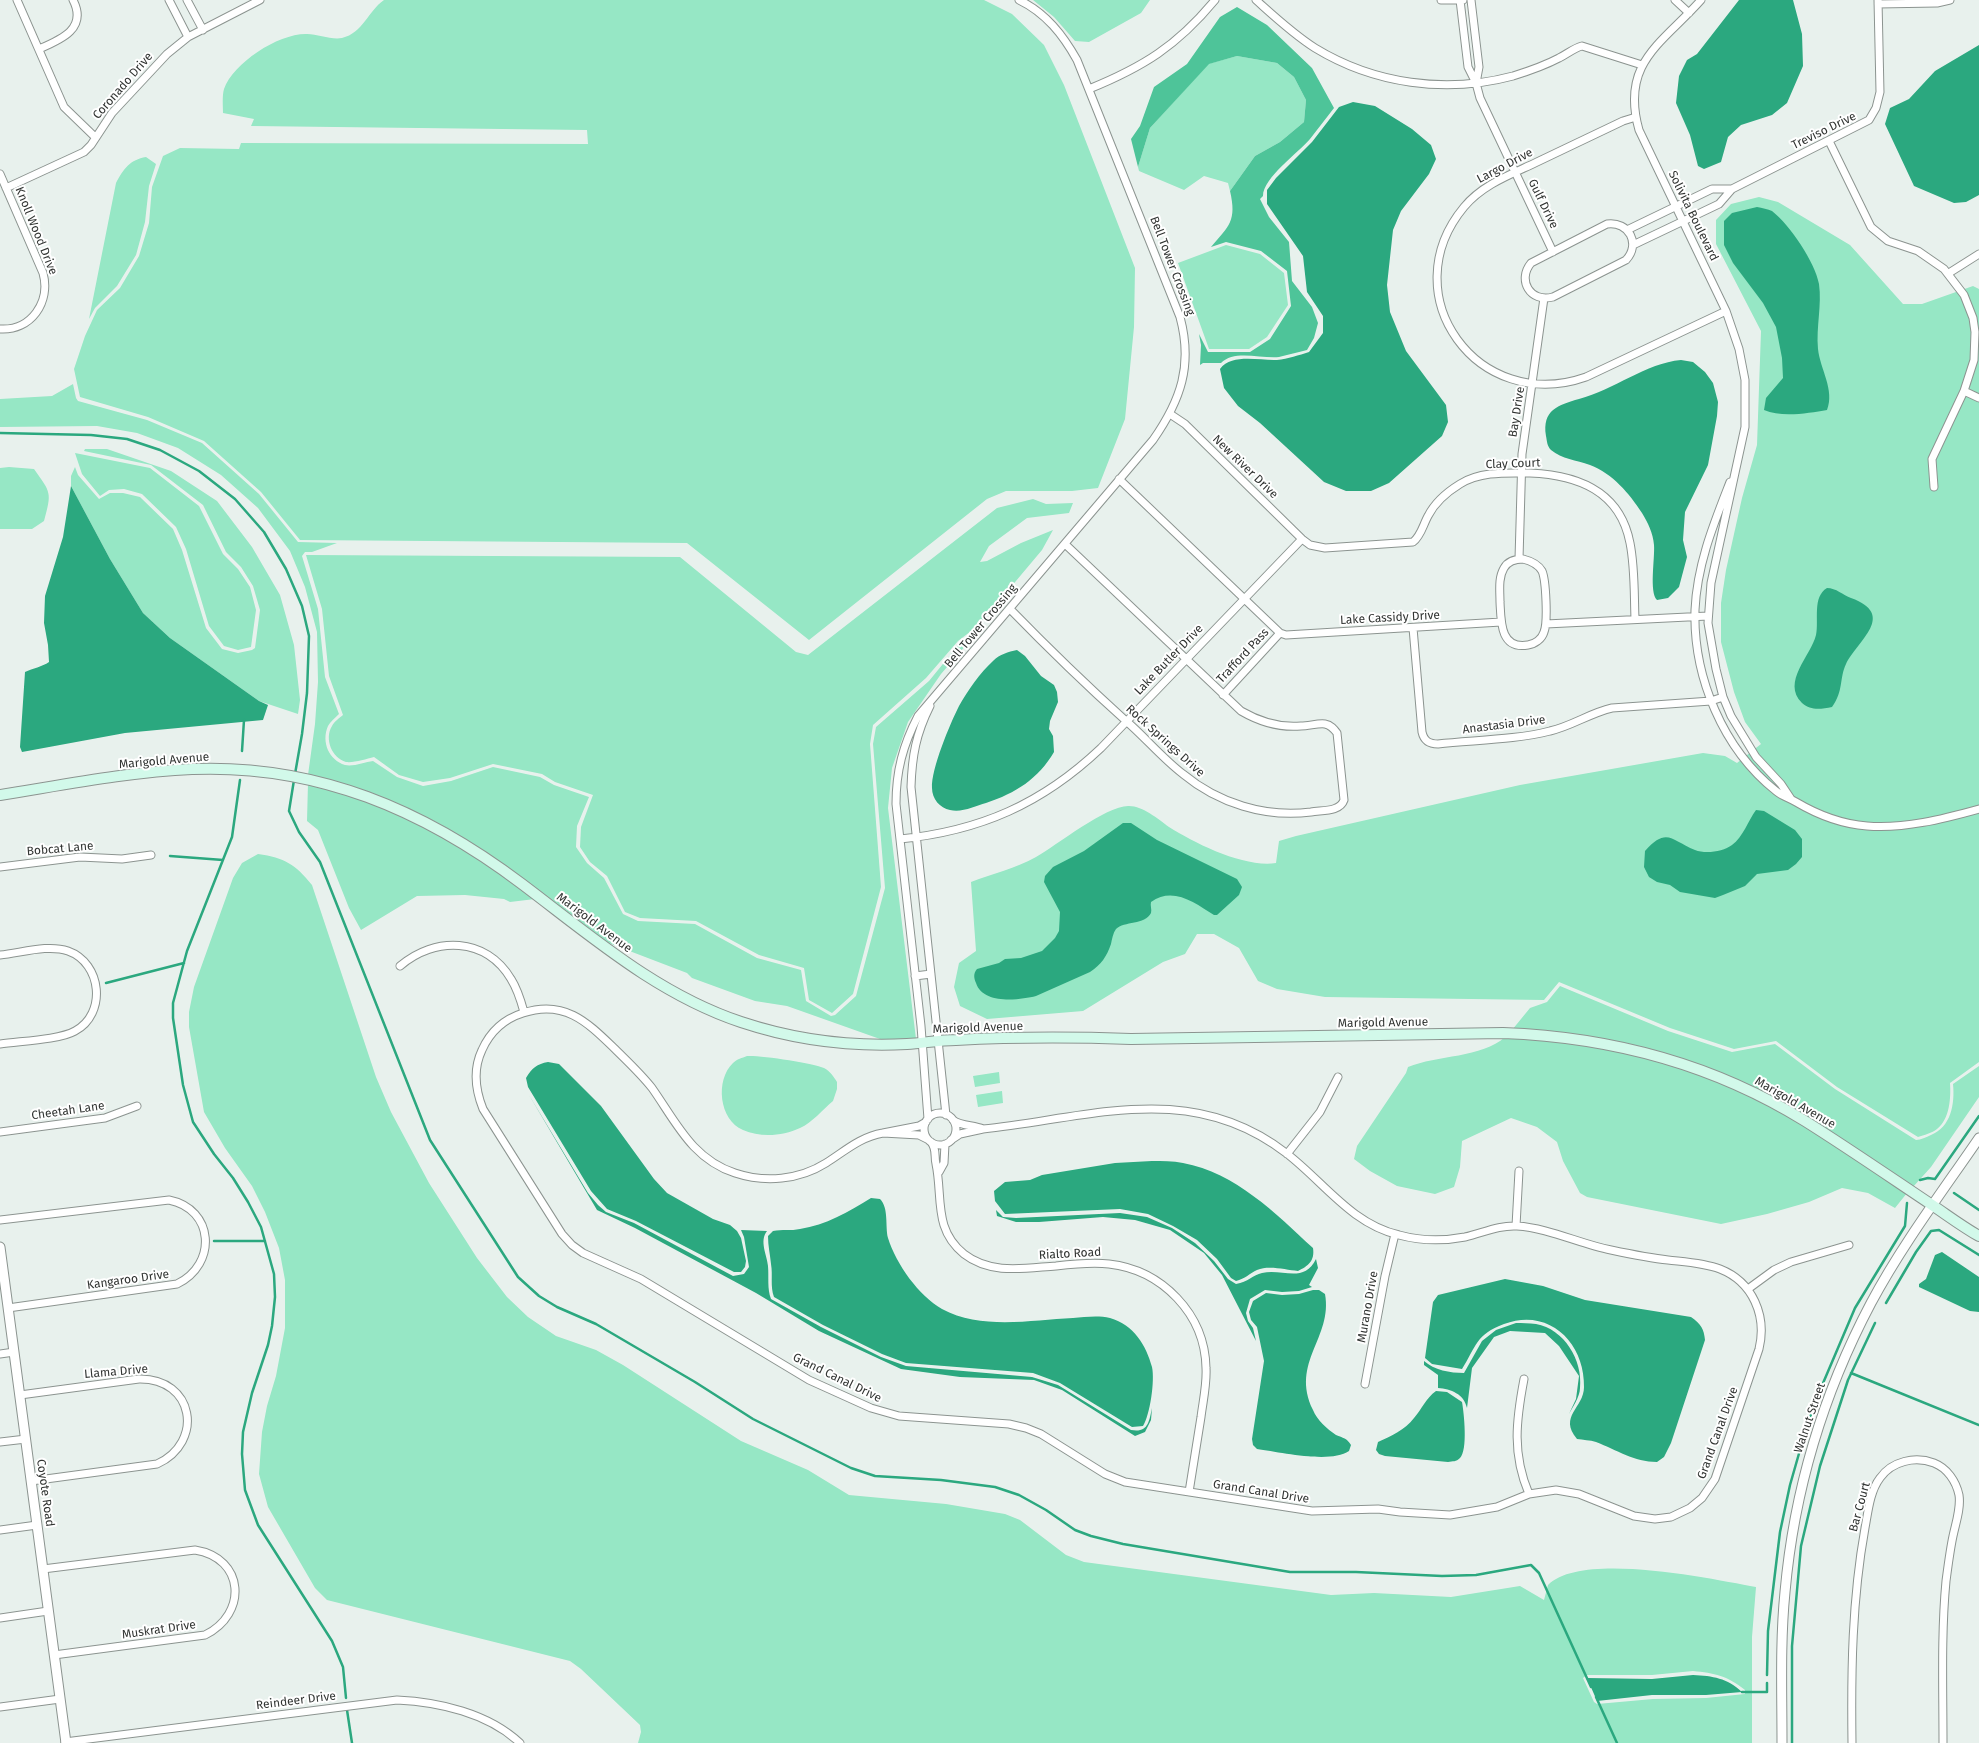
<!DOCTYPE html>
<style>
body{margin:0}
canvas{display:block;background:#e8f1ed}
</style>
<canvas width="1979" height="1743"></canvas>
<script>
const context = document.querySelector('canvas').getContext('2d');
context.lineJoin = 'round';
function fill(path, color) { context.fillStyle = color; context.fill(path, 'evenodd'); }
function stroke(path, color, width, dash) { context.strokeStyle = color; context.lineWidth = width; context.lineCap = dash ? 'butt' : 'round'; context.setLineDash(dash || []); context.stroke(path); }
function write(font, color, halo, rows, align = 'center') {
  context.font = font + ' "Fira Sans",sans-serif'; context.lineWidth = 4; context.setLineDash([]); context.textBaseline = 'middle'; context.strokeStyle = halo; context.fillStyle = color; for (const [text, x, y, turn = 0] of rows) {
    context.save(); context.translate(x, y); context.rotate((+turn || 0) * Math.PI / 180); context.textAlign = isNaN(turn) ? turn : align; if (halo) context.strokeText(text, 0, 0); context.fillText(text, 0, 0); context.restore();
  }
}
fill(new Path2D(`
 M384 0H984L1012 14 1044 45 1064 85 1135 268 1134 327 1125 419 1098 488 1072 491H1006L987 499 809 640 687 543 300 540 261 492 204 441 148 417 80 397 74 369 85 336 97 310 120 288 139 256 149 223 152 187 163 156 180 148 239 149 241 143 588 144 587 130 251 126 254 119 223 113C223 106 222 96 224 89 233 63 279 33 307 34 318 34 331 40 342 38 363 33 368 11 384 0Z
 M1033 0H1150L1141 13 1089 42 1075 41 1054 17Z
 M1237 56 1277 63 1294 77 1306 100 1304 122 1280 142 1255 156 1230 191 1228 183 1204 176 1184 190 1139 171 1138 167 1150 128 1208 64Z
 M146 157 156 164 149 186 145 222 136 255 117 286 95 308 89 319 116 183C124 168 130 160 146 157Z
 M1759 197 1778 202 1850 245 1903 304H1922L1973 286 1979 289V1062L1950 1083C1951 1097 1950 1119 1937 1129 1932 1133 1924 1135 1918 1137L1837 1087 1776 1041 1734 1049 1670 1028 1559 982 1544 1000 1325 997 1277 989 1258 981 1239 948 1214 934H1197L1185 954 1163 962 1083 1011 987 1019 960 1006 954 987 959 963 976 951 971 882C992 874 1016 868 1036 857 1057 845 1107 805 1129 806 1143 806 1158 819 1169 827 1196 844 1245 868 1276 863L1279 841 1296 836 1520 785 1703 753 1725 756 1737 763 1761 744 1745 722 1734 692 1721 642V603L1726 570 1742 498 1757 445 1761 331 1716 244V220L1731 204Z
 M1226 245 1260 254 1284 273 1288 305 1267 337 1249 349H1209L1178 263Z
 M73 384 76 398 78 401 147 420 202 443 259 494 298 542 337 543 312 552H305L302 556 318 609 325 677 339 714C335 718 330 722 328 726 321 742 329 760 345 765 353 767 365 762 373 761L397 777 423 786 451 781 493 767 540 777 554 785 589 797 577 826 576 847 587 863 604 878 623 914 638 921 695 924 757 958 801 970 806 1001 831 1016 835 1015 856 996 885 888 873 744 876 727 929 681 960 643 979 630 941 674 908 722 892 768 888 808 916 1039H880L787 1006 755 1001 692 978 687 973 606 942 494 859 436 822 378 796 308 775 315 724 318 682 317 632 305 587 290 551 258 508 221 475 178 448 137 433 97 426 0 427V399L52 396Z
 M85 449H107L171 471 217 501 252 547 280 595 294 645 300 700 298 714 259 701 170 638 143 613 110 559 71 486V476L75 467 78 475 99 499 110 493H123L140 497 173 529 182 550 206 628 222 649 238 653 252 650 255 648 260 610 253 586 241 567 226 552 203 505 151 465 84 451Z
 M75 453 150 468 199 506 223 554 238 569 250 587 256 610 251 647 238 650 224 646 209 626 186 549 176 527 142 494 124 489 109 490 100 496 82 474Z
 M9 467 34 469C51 493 52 492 44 521L32 529H0V468Z
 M1033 499 1046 504 1073 503 1069 513 1027 518 989 546 980 562 987 561 1021 543 1053 530 1042 550 979 625 958 641 926 678 873 725 870 744 881 887 853 994 832 1013 809 1000 804 968 759 955 696 921 640 918 625 912 607 876 590 862 580 847 581 827 593 795 555 782 542 774 493 764 450 778 423 782 399 775 374 757C366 759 354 763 346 762 332 758 324 739 332 726 334 722 339 718 343 715L329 676 322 609 306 555 680 557 796 652 808 655 997 508Z
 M308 783 375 803 457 843 535 899 510 902 504 899 465 895 417 896 361 930 349 908 318 830 307 821Z
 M258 854C285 858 295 864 312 885L376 1077 391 1112 429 1183 477 1258 507 1297 528 1317 556 1336 596 1350 623 1365 741 1441 808 1470 849 1495 946 1504 1005 1514 1020 1520 1066 1555 1084 1562 1331 1595 1374 1593 1451 1597 1520 1586 1544 1600 1548 1585C1582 1551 1711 1579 1756 1587L1752 1637V1743H638L641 1732 640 1725 581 1669 570 1661 327 1600 315 1588 268 1507 259 1474 262 1432 267 1406 276 1376 285 1328V1280L279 1248 265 1212 252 1186 225 1148 204 1112 189 1027V1012L194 987 233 878 242 863ZM1693 1671C1714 1673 1728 1676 1745 1690V1694L1706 1698 1653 1699 1597 1704 1594 1702 1583 1678 1587 1675H1652Z
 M1560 986 1668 1031 1732 1052 1775 1044 1835 1089 1916 1140C1921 1140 1926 1137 1931 1135 1951 1127 1955 1104 1953 1084L1979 1066V1097L1931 1167 1913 1187 1855 1149 1671 1055 1594 1037 1512 1030 1530 1008 1547 1002Z
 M1505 1037 1593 1045 1668 1062 1738 1089 1788 1115 1907 1193 1895 1208 1868 1193 1842 1188 1809 1202 1767 1214 1721 1224 1587 1197 1580 1193 1563 1161 1557 1142 1537 1127 1511 1118 1462 1141 1460 1167 1454 1187 1435 1194 1397 1186 1370 1171 1354 1159 1357 1146 1406 1073 1408 1067C1437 1055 1482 1058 1505 1037Z
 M747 1056C759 1055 814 1063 824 1068 830 1071 834 1077 837 1082V1089L833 1101C823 1109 812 1123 800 1128 783 1136 761 1138 743 1130 719 1120 715 1080 733 1063 737 1059 742 1058 747 1056Z
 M999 1072 1000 1083 975 1087 973 1076Z
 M1002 1091 1003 1103 978 1107 976 1095Z`), '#96e7c5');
fill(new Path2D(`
 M1237 7 1267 25 1312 68 1334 108C1326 118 1318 129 1310 139 1298 153 1263 178 1263 196L1260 199 1269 217 1289 242 1292 281 1312 307 1318 323 1314 338 1307 350C1298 352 1288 355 1279 357 1262 359 1234 349 1221 363H1203L1200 365 1201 345 1199 334 1208 352H1250L1270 339 1291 306 1287 271 1261 251 1226 242 1211 247C1229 226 1237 221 1230 191L1255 156 1280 142 1304 122 1306 100 1294 77 1277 63 1237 56 1209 64 1150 128 1138 167 1131 139 1140 126 1154 87 1187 64 1220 17Z`), '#4ec499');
fill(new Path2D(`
 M1739 0H1793L1802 34 1803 66 1787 103 1772 115 1741 125 1728 137 1721 162 1704 169 1698 166 1690 135 1676 103 1679 76 1687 60 1697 54Z
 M1979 45V195L1966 202 1954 203 1914 186 1885 124 1890 108 1909 99 1935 71Z
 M1353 102 1375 106 1412 129 1431 145 1436 159 1429 174 1401 211 1393 230 1387 285 1390 312 1406 351 1446 405 1448 422 1442 436 1389 483 1371 491H1346L1324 482 1260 423 1238 406 1224 388 1220 369C1232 353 1260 361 1277 360 1288 359 1299 355 1309 352L1323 333V316L1307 292 1303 256 1267 204V190L1276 178 1312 142 1339 107Z
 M1757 207C1762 208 1768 209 1772 211 1790 225 1815 262 1819 284 1822 305 1816 327 1818 349 1820 369 1835 390 1827 410 1809 413 1782 418 1764 410L1766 398 1783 378 1782 358 1776 327 1763 303 1733 263 1724 245V221L1732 213Z
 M1681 360 1693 362 1705 372 1713 383 1718 402 1717 416 1708 465 1685 512 1683 540 1687 557 1679 587 1668 598 1657 600C1649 592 1655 559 1654 545 1653 533 1648 523 1642 513 1629 493 1613 474 1590 465 1576 460 1562 459 1551 450 1547 446 1547 441 1546 436 1542 410 1558 405 1579 399 1614 390 1646 363 1681 360Z
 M71 486 110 559 143 613 170 638 259 701 268 705 263 720 125 733 22 752 20 747 25 672C33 668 42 667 49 662L48 645 44 623 45 596 63 537Z
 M1827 588C1836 588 1843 595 1851 598 1897 615 1858 640 1846 664 1839 679 1844 690 1832 707 1821 709 1811 711 1802 703 1781 682 1811 656 1816 635 1819 620 1812 597 1827 588Z
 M1017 650 1025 656 1041 676 1054 685 1057 692 1058 702 1050 721 1049 729 1053 736 1054 752C1038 779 1016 793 986 803 975 806 962 813 950 810 940 808 932 799 932 788 931 769 950 724 959 706 968 690 980 673 993 661 1000 654 1008 652 1017 650Z
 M1756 810 1764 811 1795 830 1802 839V857L1796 864 1788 870 1757 874 1745 886 1723 895 1715 898 1680 892 1670 885 1657 882 1649 877 1644 867 1645 851C1667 826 1672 841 1695 850 1705 854 1723 852 1732 845 1743 837 1748 821 1756 810Z
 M1123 823H1131L1157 840 1237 879 1242 887 1239 895 1217 915H1214C1195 903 1173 886 1151 902 1150 906 1152 909 1151 913 1145 925 1124 921 1116 929 1113 933 1112 939 1111 944 1107 956 1101 965 1090 972L1036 996C1020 1000 983 1005 976 983 974 978 973 974 977 969L999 963 1005 959 1021 958 1042 951 1055 938 1059 931 1060 912 1044 882 1045 876 1053 867 1084 851Z
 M548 1062 559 1064 601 1106 654 1179 667 1193 713 1219 730 1225 737 1231 741 1238 746 1261 745 1267 741 1272H734L636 1221 607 1209 591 1191 528 1087 526 1078C532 1068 537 1064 548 1062Z
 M529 1095 588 1193 598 1205 606 1212 634 1223 733 1276 744 1274 749 1267 744 1237 741 1230 767 1231C759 1241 767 1255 768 1266 769 1278 767 1288 771 1299L821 1327 881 1357 906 1366 1032 1377 1058 1385 1131 1430C1148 1433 1149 1422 1152 1408L1151 1420 1145 1432 1135 1436 1062 1390 1034 1380 960 1377 901 1369 819 1331 756 1293 635 1228 597 1210Z
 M1152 1161C1162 1161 1173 1161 1183 1163 1236 1173 1275 1213 1313 1248 1315 1261 1308 1266 1298 1271 1286 1270 1269 1265 1257 1270 1250 1273 1245 1279 1236 1281L1231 1278 1217 1259 1197 1240 1173 1226 1148 1214 1120 1209 1005 1214 995 1201 994 1191 1005 1182 1030 1180 1042 1175 1115 1163Z
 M871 1198 880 1199C889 1208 885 1226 888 1238 896 1264 919 1296 942 1309 981 1330 1031 1320 1073 1318 1085 1317 1098 1315 1110 1318 1134 1325 1146 1345 1152 1367 1155 1381 1150 1415 1143 1426L1132 1427 1060 1383 1033 1373 906 1363 882 1354 823 1325 774 1297C770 1286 773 1275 771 1264 770 1254 768 1246 768 1236L773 1231C782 1229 791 1231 800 1229 826 1225 848 1212 871 1198Z
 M996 1210 1003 1217 1016 1218 1120 1213 1147 1217 1172 1228 1195 1243 1214 1261 1228 1279 1236 1284C1248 1282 1253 1275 1262 1273 1282 1268 1304 1284 1316 1259L1318 1268 1309 1285 1312 1287 1299 1291 1282 1292 1265 1290 1250 1299 1246 1313 1248 1321 1253 1328 1256 1341 1222 1275 1204 1253 1170 1230 1135 1220 1103 1217 1039 1222H1016L997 1216Z
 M1942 1252 1979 1277V1312L1970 1311 1919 1287V1284L1926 1279 1935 1255Z
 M1505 1279 1543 1286 1585 1300 1691 1317C1701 1324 1704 1329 1705 1340L1671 1443 1664 1457 1657 1462C1634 1462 1617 1450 1596 1442 1590 1440 1583 1440 1577 1439 1558 1416 1584 1408 1584 1387 1585 1343 1549 1307 1504 1324 1476 1334 1476 1347 1462 1369L1432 1364 1425 1358 1433 1302 1438 1295Z
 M1313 1290H1319L1325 1294C1333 1338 1290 1362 1313 1410 1317 1420 1327 1429 1336 1435 1343 1438 1347 1438 1351 1445L1349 1451C1330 1464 1280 1452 1257 1449L1253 1445 1252 1439 1264 1361 1257 1327 1251 1320 1249 1312 1253 1301 1266 1293 1282 1295 1299 1294Z
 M1516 1323C1522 1323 1529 1323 1536 1324 1564 1329 1583 1360 1580 1388 1580 1397 1572 1408 1568 1416L1576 1399 1579 1376 1559 1346 1545 1333 1510 1331 1494 1337 1472 1368 1467 1408C1464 1394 1451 1389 1438 1388V1375L1424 1365V1361C1434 1370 1450 1373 1464 1373L1482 1341 1496 1330Z
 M1436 1391 1447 1392 1462 1402C1464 1413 1468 1450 1460 1458 1456 1462 1453 1461 1448 1462L1385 1456 1379 1454 1376 1450 1378 1442C1391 1436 1405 1430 1414 1418 1422 1409 1426 1398 1436 1391Z
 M1693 1675C1713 1676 1727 1678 1742 1692L1706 1695H1652L1597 1701 1587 1678 1652 1679Z`), '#2ba87f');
stroke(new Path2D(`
 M0 433 91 435 127 439 160 450 199 471 235 499 264 532 286 569 302 606 309 636 307 693 302 734 295 774
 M242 751 244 720
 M240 780 232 837 187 951 173 1003V1018L183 1085 193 1122 214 1154 233 1178 248 1202 261 1227 274 1274 275 1297 272 1326 268 1345 252 1393 243 1432 242 1454 245 1490 258 1525 332 1641 343 1667 346 1698
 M294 780 289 811 299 832 320 862 430 1140 518 1277 539 1296 557 1307 596 1324 695 1382 753 1419 851 1468 875 1476 941 1480 995 1487 1019 1495 1046 1510 1075 1530 1091 1536 1123 1544 1290 1572H1356L1442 1576 1476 1575 1531 1565 1539 1573 1591 1687
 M170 856 223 860
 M106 983 184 963
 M1920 1180 1928 1178 1935 1179 1979 1116
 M1954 1193 1979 1210
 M214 1241H265
 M1886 1303 1916 1252 1931 1231 1939 1230 1979 1255
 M1851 1373 1979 1425
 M1767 1675 1768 1631 1780 1532 1790 1485 1802 1443 1815 1402 1855 1308 1905 1226 1907 1203
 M1742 1692H1767V1683
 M1596 1697 1617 1743
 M347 1710 352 1743
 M1792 1743V1646L1801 1546 1820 1466 1848 1380 1875 1323`), '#2ba87f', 2.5);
const minor = new Path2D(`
 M17 0 64 107 95 137
 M169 0 188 37
 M187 0 203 30
 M1256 0C1275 17 1293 34 1315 48 1374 84 1446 94 1513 76 1529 71 1544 66 1559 58 1567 54 1574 48 1582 46L1642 65
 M1441 0H1463
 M1460 0 1468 67 1476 83 1480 98 1553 252
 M1471 0 1479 67 1476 83
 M1675 0 1689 13
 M1701 0C1663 43 1620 62 1639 130L1726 311 1739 349 1745 380V427L1711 583 1708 623 1716 669 1723 697 1731 716 1756 757 1781 784 1791 799
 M1878 4 1937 3 1950 0
 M39 49C60 40 88 29 73 0
 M1089 89C1143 67 1177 46 1215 0
 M1636 117 1623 121C1594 135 1566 148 1537 162 1512 174 1483 184 1464 207 1391 295 1478 415 1586 377L1726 311
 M1829 141 1871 227 1888 241 1918 251 1944 269 1964 295 1973 318 1975 332 1974 360 1964 391 1932 459 1934 487
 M0 174 43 273C51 302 31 331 0 329
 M6 188 84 152 91 145 112 113 167 54 188 37 260 0
 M1607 224C1629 221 1641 244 1626 260L1553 297C1530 303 1517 280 1531 263Z
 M1627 230 1712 189H1732
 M1633 245 1719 204 1732 189 1869 120 1876 108 1880 92 1878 0
 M1949 273 1979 254
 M1964 391 1979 398
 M1170 414 1185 424 1302 539 1310 545 1325 548 1413 542C1421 536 1423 525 1428 516 1435 502 1447 492 1460 484 1481 471 1507 473 1530 473 1578 475 1620 491 1630 543 1635 568 1634 594 1635 619
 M1119 479 1280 633 1286 635 1501 622
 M1730 482C1714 523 1697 564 1695 610 1693 677 1723 749 1776 791 1782 796 1789 798 1796 802 1818 815 1841 824 1867 826 1904 829 1943 819 1979 809
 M1519 559 1522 454 1544 298
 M1523 559C1531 561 1538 564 1542 571 1546 580 1548 622 1544 632 1542 639 1535 644 1528 645 1500 650 1501 621 1500 602 1500 591 1498 578 1504 568 1508 561 1516 559 1523 559Z
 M1010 609C1047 647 1085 684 1125 720 1145 737 1162 758 1183 774 1218 803 1265 818 1311 812 1322 810 1340 812 1344 800L1337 733C1334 729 1331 725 1325 724 1318 723 1309 726 1301 726 1279 728 1260 722 1241 711L1065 544
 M1546 624 1708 616
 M1413 628 1422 732C1424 741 1429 744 1438 744 1474 740 1515 740 1550 731 1572 726 1590 713 1612 708L1711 701 1723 697
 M1223 695 1280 633
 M930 706C916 734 912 756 911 787L946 1115
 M900 839C980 831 1042 804 1101 748L1302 539
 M0 867 80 857 122 859 151 855
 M0 955C21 953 48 944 68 951 102 963 107 1014 75 1031 59 1040 20 1041 0 1044
 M400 966C435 936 486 937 511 979 518 990 521 1001 524 1012
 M915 976 931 974
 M924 1129a16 16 0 1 1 32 0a16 16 0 1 1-32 0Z
 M928 1119 921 1026 896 804C896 771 903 745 918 716L1153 440C1181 400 1193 365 1180 317L1077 60C1063 35 1046 13 1019 0
 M953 1120C961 1126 973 1125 983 1129
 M926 1122 919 1126 883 1133 919 1135 927 1139
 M0 1132 105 1118 137 1106
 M883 1133C860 1137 845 1151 826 1163 799 1180 765 1183 735 1173 692 1159 676 1122 652 1088 641 1074 628 1062 615 1049 588 1023 565 999 523 1013 504 1019 490 1032 482 1050 473 1069 475 1089 483 1109L562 1234 572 1245 583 1253 641 1279 809 1380 871 1408 899 1416 1009 1424 1026 1428 1041 1434 1105 1474 1125 1482 1312 1511 1378 1509 1400 1512 1450 1515 1497 1507 1529 1494 1556 1490 1579 1494 1634 1516 1655 1519 1671 1517 1690 1508 1702 1498 1715 1479 1759 1349C1767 1316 1753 1282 1720 1269 1704 1263 1685 1262 1668 1260 1649 1258 1630 1254 1611 1250 1580 1244 1549 1228 1517 1226 1498 1225 1483 1233 1465 1237 1444 1241 1421 1241 1399 1235 1351 1224 1323 1181 1286 1153 1190 1079 1090 1118 983 1129L960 1134 951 1140
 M931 1142C937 1149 934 1156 936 1164 943 1197 933 1229 964 1254 991 1275 1025 1268 1056 1266 1073 1264 1091 1262 1109 1264 1162 1270 1205 1314 1206 1368 1207 1384 1203 1401 1201 1417 1197 1442 1193 1467 1189 1492
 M1287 1154 1320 1112 1338 1077
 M939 1172 944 1163 945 1144
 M0 1220 169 1200C214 1209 218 1264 177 1284L8 1308
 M1516 1226 1519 1171
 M1748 1289 1774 1270 1791 1262 1849 1245
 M0 1354 14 1352
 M1524 1379C1516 1421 1512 1454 1529 1494
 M1365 1384 1385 1276 1395 1234
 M20 1395 139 1379C194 1378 205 1442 157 1464L31 1481
 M0 1442 26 1439
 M0 1530 37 1525
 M43 1569 195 1550C245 1558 248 1614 205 1635L54 1655
 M0 1618 48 1611
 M0 1707 60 1699
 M65 1742 397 1700C439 1702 488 1713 520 1743
 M1852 1743C1851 1671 1852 1600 1865 1528 1868 1512 1870 1491 1880 1478 1892 1461 1915 1456 1934 1463 1947 1468 1956 1481 1959 1495 1961 1508 1956 1522 1953 1536 1950 1550 1948 1566 1946 1581 1941 1634 1943 1689 1943 1743`);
const tertiary = new Path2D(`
 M0 1247 66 1743
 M1782 1743C1782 1693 1780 1642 1785 1592 1794 1491 1824 1392 1871 1303 1902 1245 1942 1192 1979 1138`);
const secondary = new Path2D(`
 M0 795C63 785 128 772 192 769 317 764 424 810 522 884 591 936 657 994 741 1022 795 1040 850 1047 907 1044 924 1043 939 1040 956 1040 1014 1037 1073 1037 1131 1039L1503 1033C1611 1037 1713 1064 1805 1121 1848 1148 1890 1177 1932 1205 1947 1215 1963 1227 1979 1236`);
stroke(minor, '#8c9490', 9);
stroke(tertiary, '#8c9490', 11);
stroke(secondary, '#8c9490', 12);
stroke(minor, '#fff', 7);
stroke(tertiary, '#fff', 9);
stroke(secondary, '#d2f9ea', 10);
write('12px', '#313432', '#fff', [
 ["Coronado Drive",123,86,-49],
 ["Treviso Drive",1824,131,-26],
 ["Largo Drive",1505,166,-28],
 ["Gulf Drive",1543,204,64],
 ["Solivita Boulevard",1693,216,64],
 ["Knoll Wood Drive",36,231,68],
 ["Bell Tower Crossing",1172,266,69],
 ["Bay Drive",1517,412,-81],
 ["Clay Court",1513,464,-2],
 ["New River Drive",1245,467,44],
 ["Lake Cassidy Drive",1390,618,-3],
 ["Bell Tower Crossing",981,626,-50],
 ["Trafford Pass",1243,656,-47],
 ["Lake Butler Drive",1169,660,-46],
 ["Anastasia Drive",1504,725,-7],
 ["Rock Springs Drive",1165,741,42],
 ["Marigold Avenue",164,761,-5],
 ["Bobcat Lane",60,849,-5],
 ["Marigold Avenue",594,923,37],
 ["Marigold Avenue",1383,1023,-1],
 ["Marigold Avenue",978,1028,-2],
 ["Marigold Avenue",1795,1103,30],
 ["Cheetah Lane",68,1111,-8],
 ["Rialto Road",1070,1254,-3],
 ["Kangaroo Drive",128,1280,-8],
 ["Murano Drive",1368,1307,-80],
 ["Llama Drive",116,1372,-5],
 ["Grand Canal Drive",837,1378,26],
 ["Walnut Street",1810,1418,-71],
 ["Grand Canal Drive",1718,1433,-70],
 ["Grand Canal Drive",1261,1492,9],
 ["Coyote Road",45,1493,82],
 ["Bar Court",1860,1507,-75],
 ["Muskrat Drive",159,1630,-8],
 ["Reindeer Drive",296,1701,-7]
]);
</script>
